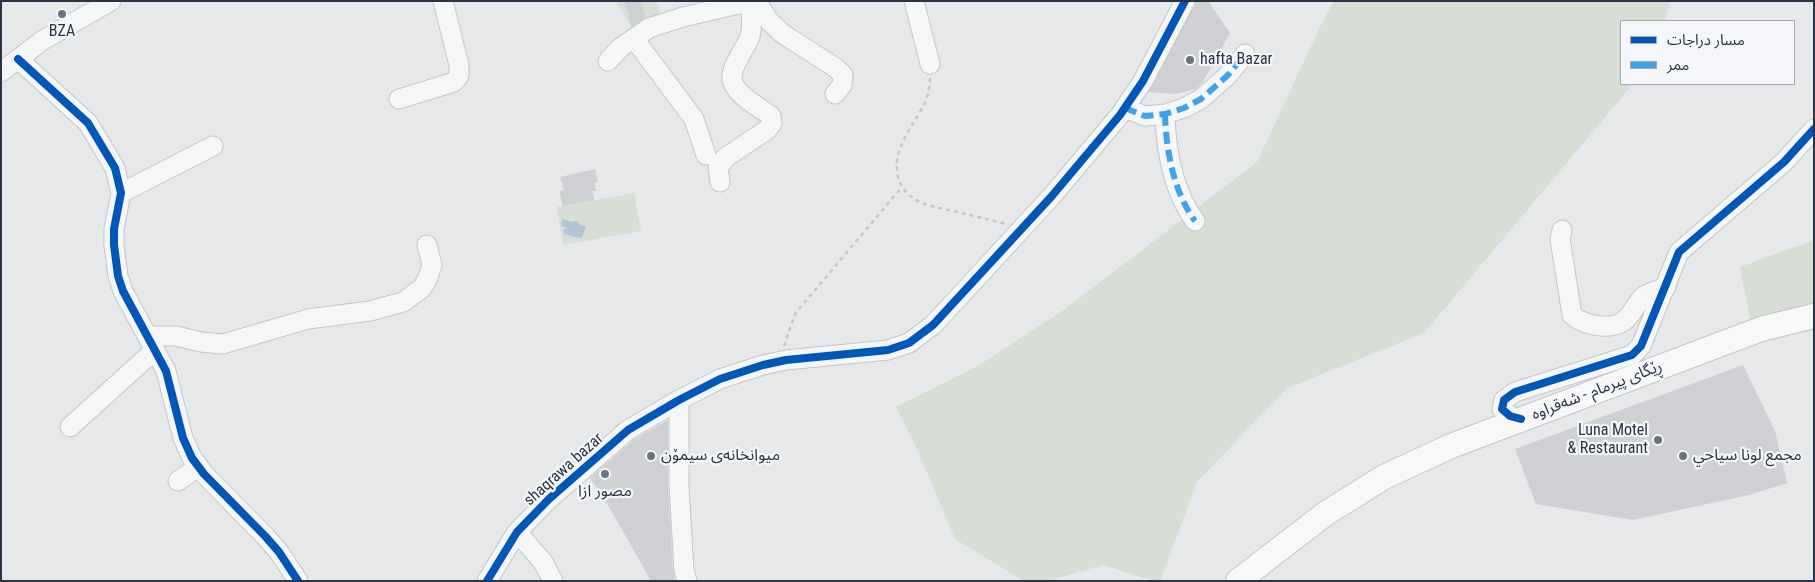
<!DOCTYPE html>
<meta charset="utf-8">
<style>
body{margin:0}
#map{position:relative;width:1815px;height:582px;overflow:hidden;background:#e6e8ea;font-family:"Roboto Condensed","Noto Sans Arabic",sans-serif}
canvas{display:block}
.frame{position:absolute;inset:0;border:2px solid #2b3445;pointer-events:none}
.legend{position:absolute;left:1620px;top:20px;width:175px;height:65px;box-sizing:border-box;background:#f4f6f9;border:1px solid #a4a8b1;margin:0;padding:6px 9px;list-style:none;font-size:15px;color:#2b3445}
.legend li{display:flex;align-items:center;gap:10px;height:25px}
.legend b{width:25px;border:1px solid #a4a8b1}
</style>
<div id="map">
<canvas width="1815" height="582"></canvas>
<div class="frame"></div>
<ul class="legend">
<li><b style="height:6px;background:#0057b8"></b>مسار دراجات</li>
<li><b style="height:6px;background:#3ea3ec"></b>ممر</li>
</ul>
</div>
<script>
const context = document.querySelector('canvas').getContext('2d');
context.lineJoin = 'round';
function fill(path, color) { context.fillStyle = color; context.fill(path, 'evenodd'); }
function stroke(path, color, width, dash) { context.strokeStyle = color; context.lineWidth = width; context.lineCap = dash ? 'butt' : 'round'; context.setLineDash(dash || []); context.stroke(path); }
function write(font, color, halo, rows, align = 'center') {
  context.font = font + ' "Roboto Condensed","Noto Sans Arabic",sans-serif'; context.lineWidth = 4.5; context.setLineDash([]); context.textBaseline = 'middle'; context.strokeStyle = halo; context.fillStyle = color; for (const [text, x, y, turn = 0] of rows) {
    context.save(); context.translate(x, y); context.rotate((+turn || 0) * Math.PI / 180); context.textAlign = isNaN(turn) ? turn : align; if (halo) context.strokeText(text, 0, 0); context.fillText(text, 0, 0); context.restore();
  }
}
fill(new Path2D(`
 M616 1H657L661 21 633 30Z
 M1334 1H1670L1665 21H1621V84H1633L1424 333 1287 388 1197 482 1160 581H1155L1103 565 1048 581H1024L955 539 917 449 896 407 978 366 1065 309 1257 162 1320 27Z
 M634 193 641 231 563 245 557 207Z
 M1814 240V305L1750 319 1740 267Z`), '#d6ded6');
fill(new Path2D(`
 M563 219 572 222 577 221 580 225 586 226 582 237 578 238 564 234 563 231 567 227H563L561 224Z`), '#b4c4d5');
fill(new Path2D(`
 M631 1H641L645 17 632 26 625 3Z
 M1196 1H1208L1230 33 1203 82 1195 89 1176 94 1149 92Z
 M595 169 598 182 594 183 596 191H592L594 200 563 206 559 191 564 190 560 177Z
 M1743 365 1775 431 1787 483 1749 495 1633 520 1536 504 1515 449Z
 M668 420V488L673 571 675 581H651L612 512 590 478 635 439Z`), '#ced0d3');
const minor = new Path2D(`
 M756 1 770 22 783 34 836 68 843 75 842 85 835 94
 M914 1 930 64
 M635 40 694 119 706 155
 M18 59 88 123 115 168 121 193 114 229V245L118 276 123 291 166 371 183 438 192 458 204 474 265 536 279 552 298 581
 M608 61 620 48 649 28 683 17 751 1
 M1 72 43 40 111 1
 M399 99 454 82 459 76V65L443 1
 M1125 108 1145 116 1165 114 1184 108 1201 99 1228 75 1245 54
 M1165 114C1166 149 1173 191 1195 221
 M720 182 718 168 725 158 768 129 772 123 771 116C759 107 739 97 733 83 727 70 746 49 750 36 753 24 752 14 749 2
 M121 193 213 146
 M1562 230 1560 239 1572 315C1583 325 1610 331 1624 321 1632 315 1636 303 1644 296 1650 292 1659 290 1666 287
 M148 336H176L201 342 223 344 308 319 370 311 403 302 422 288 427 280 432 265 427 245
 M679 400V487L684 570 687 581
 M1521 419 1510 416 1502 409 1504 400 1515 392 1632 355 1641 346 1679 252 1784 162 1814 129
 M70 427 155 350
 M178 481 198 467
 M517 532 543 562 553 581
 M487 581 517 532 549 499 628 430 679 400 720 379 763 365 786 360 888 350 909 343 933 325 1051 197 1120 115 1143 81 1185 1`);
const major = new Path2D(`
 M1238 581 1325 514 1384 477 1451 446 1761 329 1814 316`);
stroke(minor, '#c4c6c8', 21);
stroke(major, '#c2c5c8', 26);
stroke(new Path2D(`
 M930 78C930 106 912 120 902 144 898 152 896 161 897 170 900 203 931 206 958 212 974 216 990 220 1007 224
 M784 346 795 314 901 188`), '#c5c6ca', 2.5, [4, 4]);
stroke(minor, '#f5f6f7', 19);
stroke(major, '#f8f8f8', 24);
stroke(new Path2D(`
 M1125 108 1145 116 1165 114 1184 108 1201 99 1228 75 1245 54
 M1165 114C1166 149 1173 191 1195 221`), '#3ea3ec', 6, [12, 6]);
stroke(new Path2D(`
 M18 59 88 123 115 168 121 193 114 229V245L118 276 123 291 166 371 183 438 192 458 204 474 265 536 279 552 298 581
 M1521 419 1510 416 1502 409 1504 400 1515 392 1632 355 1641 346 1679 252 1784 162 1814 129
 M487 581 517 532 549 499 628 430 679 400 720 379 763 365 786 360 888 350 909 343 933 325 1051 197 1120 115 1143 81 1185 1`), '#0057b8', 8);
for (const [x, y, r, color] of [
 [62,14,5,"#6c737f"],
 [1190,60,5,"#6c737f"],
 [1658,440,5,"#6c737f"],
 [651,456,5,"#6c737f"],
 [1683,456,5,"#6c737f"],
 [605,474,5,"#6c737f"]
]) { const dot = new Path2D(); dot.arc(x, y, r, 0, 2 * Math.PI); context.fillStyle = color; context.fill(dot); stroke(dot, '#f4f6f9', 2); }
write('16px', '#2b3445', '#f4f6f9', [
 ["BZA",62,32,"center"],
 ["hafta Bazar",1200,60],
 ["Luna Motel",1648,431,"right"],
 ["& Restaurant",1648,449,"right"],
 ["میوانخانەی سیمۆن",661,456],
 ["مجمع لونا سياحي",1693,456],
 ["مصور ازا",605,492,"center"]
], 'left');
write('16px', '#2b3445', '#f4f6f9', [
 ["ڕێگای پیرمام - شەقراوە",1597,391,-21],
 ["shaqrawa bazar",564,470,-42]
]);
</script>
